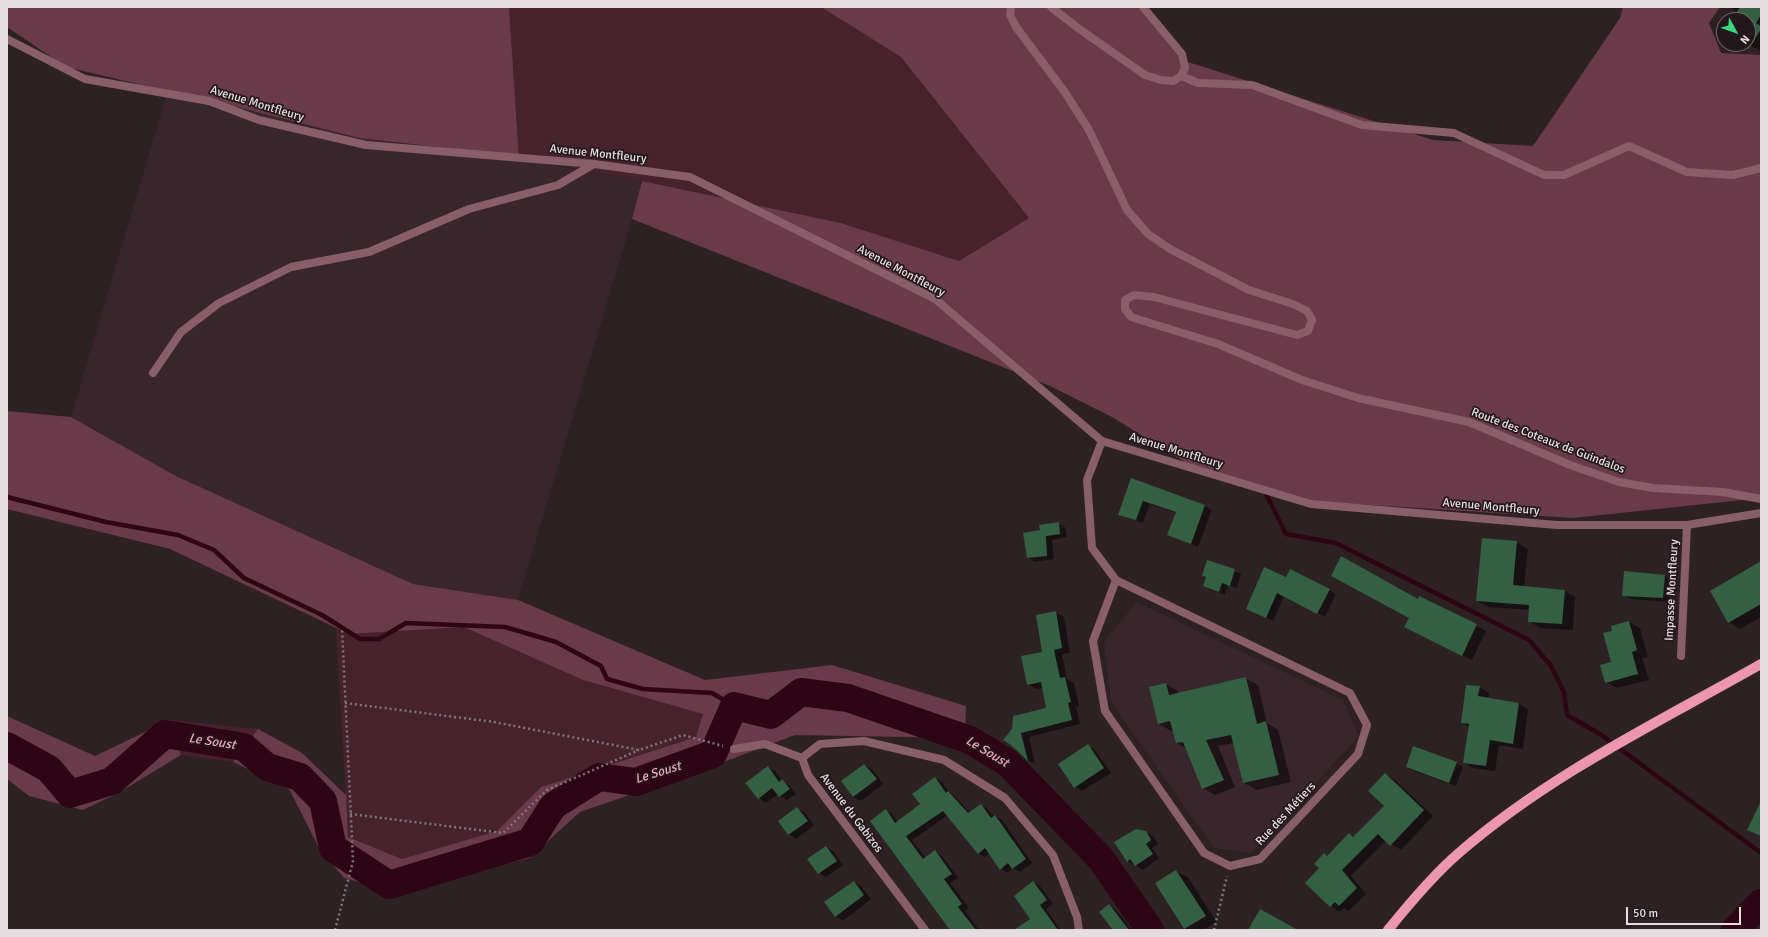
<!DOCTYPE html>
<meta charset="utf-8">
<style>
body{margin:0}
#map{position:relative;width:1768px;height:937px;overflow:hidden;background:#2d2124;font-family:Signika,sans-serif}
canvas{display:block}
.frame{position:absolute;inset:0;border:8px solid #e5dddf;pointer-events:none}
.north{position:absolute;left:1716px;top:12px;width:40px;height:40px;box-sizing:border-box;background:#23171b;border:1px solid #716669;border-radius:50%;rotate:130deg;font-size:11px;font-weight:700;line-height:16px;text-align:center;color:#e5dddf}
.north::after{content:'';display:block;margin:auto;width:14px;height:18px;background:#38d880;clip-path:polygon(50% 0,100% 100%,50% 72%,0 100%)}
.scale{position:absolute;left:1626px;top:907px;width:115px;height:18px;box-sizing:border-box;border:2px solid #e5dddf;border-top:0;padding-left:5px;font-size:12px;line-height:14px;white-space:nowrap;color:#e5dddf;-webkit-text-stroke:3px #23171b;paint-order:stroke}
</style>
<div id="map">
<canvas width="1768" height="937"></canvas>
<div class="frame"></div>
<div class="north">N</div>
<div class="scale">50 m</div>
</div>
<script>
const context = document.querySelector('canvas').getContext('2d');
context.lineJoin = 'round';
function fill(path, color) { context.fillStyle = color; context.fill(path, 'evenodd'); }
function stroke(path, color, width, dash) { context.strokeStyle = color; context.lineWidth = width; context.lineCap = dash ? 'butt' : 'round'; context.setLineDash(dash || []); context.stroke(path); }
function write(font, color, halo, rows, align = 'center') {
  context.font = font + ' Signika,sans-serif'; context.lineWidth = 3.5; context.setLineDash([]); context.textBaseline = 'middle'; context.strokeStyle = halo; context.fillStyle = color; for (const [text, x, y, turn = 0] of rows) {
    context.save(); context.translate(x, y); context.rotate((+turn || 0) * Math.PI / 180); context.textAlign = isNaN(turn) ? turn : align; if (halo) context.strokeText(text, 0, 0); context.fillText(text, 0, 0); context.restore();
  }
}
fill(new Path2D(`
 M168 90 359 138 473 151 642 181 632 219 518 600 413 584 176 476 71 417Z
 M1137 602 1343 700 1359 736 1251 853 1214 848 1111 702 1104 641Z`), '#39262c');
fill(new Path2D(`
 M509 7H821L901 57 1029 218 959 261 841 223 642 181 519 158Z
 M464 626 583 680 704 714 696 737 541 787 497 831 402 859 348 837 336 628 349 634Z
 M170 720 258 729 233 762 181 755Z`), '#46222d');
fill(new Path2D(`
 M7 7H509L519 158 473 151 359 138 249 110 66 67 7 27Z
 M821 7H1142L1188 62 1433 140 1533 146 1620 18 1623 7H1720L1709 23 1721 53 1761 55V498L1573 518 1309 501 1201 472 1112 417 1050 386 632 219 642 181 841 223 959 261 1029 218 901 57Z
 M7 411 71 417 176 476 413 584 518 600 705 680 832 665 966 706 965 738 795 735 705 769 580 812 529 858 396 892 344 878 319 848 289 789 233 762 258 729 302 753 346 795 348 837 402 859 497 831 541 787 696 737 703 714 583 680 464 627 349 634 170 549 7 509Z
 M7 716 95 756 170 720 181 755 120 792 83 810 29 796 7 779Z`), '#693a49');
fill(new Path2D(`
 M1732 7H1761V51L1748 44V20H1733L1738 12 1731 8Z
 M1132 479 1205 506 1212 510 1198 547 1168 534 1177 513 1150 504 1143 523 1120 514Z
 M1058 523 1065 527 1067 537 1052 540 1054 559 1035 562 1028 558 1041 531Z
 M1516 542 1528 549 1524 587 1564 591 1575 597 1573 630 1540 628 1529 621 1530 610 1489 607 1477 601Z
 M1208 561 1241 574 1237 588 1228 585 1225 595 1204 586 1206 578 1204 576Z
 M1761 563V617L1740 629 1729 622Z
 M1665 576 1672 580 1670 602 1630 599 1623 595Z
 M1287 578 1329 590 1336 594 1325 617 1284 596 1273 621 1254 612Z
 M1420 598 1486 631 1472 660 1405 627Z
 M1055 612 1064 617 1070 653 1062 654 1067 679 1074 683 1079 706 1076 707 1080 724 1029 737 1035 764 1028 760 1012 744 1004 740 1048 708 1043 688 1036 689 1028 684 1043 653Z
 M1629 622 1640 628 1648 657 1642 658 1649 680 1617 688 1606 682 1612 663 1613 632Z
 M1245 678 1258 685 1267 723 1278 730 1291 782 1257 790 1244 783 1234 743 1218 746 1235 787 1215 795 1203 788 1187 749 1177 743 1174 730 1171 731 1159 724 1166 684 1178 691 1179 694Z
 M1480 687 1489 693 1488 699 1519 704 1528 709 1523 749 1499 745 1495 771 1473 768 1464 762 1469 727 1462 723Z
 M1088 746 1095 750 1111 773 1082 791 1075 787 1060 764Z
 M1456 763 1463 767 1456 786 1414 771 1407 767Z
 M865 765 872 769 883 784 861 801 854 797 842 781Z
 M768 767 775 771 782 781 789 785 796 794 787 800 778 794 766 803 759 798Z
 M1385 774 1395 780 1433 816 1401 850 1386 840 1351 876 1366 894 1349 911 1344 908 1340 912 1331 906 1321 868 1324 855 1328 856 1349 834 1355 837 1386 806Z
 M935 778 942 782 949 792 955 796 970 813 981 805 988 809 994 817 995 816 1002 820 1032 863 1020 872 1013 868 1008 873 1001 869 990 853 985 857 978 853 948 815 912 840 926 858 935 852 942 856 958 878 950 883 969 908 965 911 979 930H951L886 810 892 814 898 822 921 805Z
 M797 808 804 812 814 825 796 839 789 834 779 821Z
 M1145 832 1153 836 1158 844 1152 848 1159 858 1143 870 1128 861Z
 M826 847 833 851 843 865 826 877 819 873Z
 M1176 871 1188 877 1216 922 1204 930 1185 929 1157 883Z
 M854 882 861 886 871 899 843 921 836 916 826 902Z
 M1034 882 1040 886 1053 904 1046 909 1061 930H1016L1031 918Z
 M1109 905 1116 910 1132 930H1115Z`), '#0007');
stroke(new Path2D(`
 M1265 492 1286 534 1336 543 1529 640 1551 666 1564 692 1567 715 1600 734 1761 853
 M7 497 106 522 178 535 214 550 244 578 322 615 360 639H379L406 623 505 627 556 642 601 666 607 679 643 689 712 693 734 706`), '#2d0515', 4.5);
stroke(new Path2D(`
 M7 746 49 769 70 794 112 781 165 734 244 747 267 767 300 777 323 801 333 848 389 885 530 842 553 806 599 777 636 782 713 754 734 706 771 715 801 692 848 698 970 740 1008 763 1101 859 1150 930
 M1735 930 1761 903`), '#2d0515', 28);
fill(new Path2D(`
 M1740 7H1761V15L1756 23 1761 26V29L1748 50V20H1732Z
 M1131 478 1205 505 1191 544 1167 535 1176 512 1143 501 1136 520 1118 515Z
 M1059 522 1060 534 1046 536 1047 556 1027 558 1023 533 1040 530 1039 525Z
 M1482 538 1517 541 1513 585 1565 590 1562 624 1528 622 1529 605 1476 601Z
 M1341 556 1418 599 1419 596 1477 624 1462 656 1404 627 1409 618 1331 576Z
 M1207 560 1235 569 1230 586 1222 583 1219 592 1203 586 1206 577 1202 576Z
 M1761 561V604L1728 623 1710 591Z
 M1264 567 1286 577 1290 569 1330 589 1317 614 1277 593 1266 618 1246 609Z
 M1624 571 1665 575 1663 598 1622 596Z
 M1056 611 1062 648 1054 650 1060 678 1065 677 1071 702 1068 703 1072 720 1021 733 1028 761 1011 745 1003 740 1012 729 1013 716 1046 708 1041 682 1027 685 1021 656 1042 652 1036 615Z
 M1629 621 1637 650 1632 652 1638 674 1605 683 1600 665 1611 662 1603 633 1612 631 1611 626Z
 M1246 677 1257 724 1266 721 1279 775 1243 783 1231 735 1206 740 1224 780 1202 789 1183 742 1176 743 1170 721 1158 724 1149 687 1166 683 1169 695Z
 M1466 685 1480 686 1478 696 1519 703 1513 744 1490 740 1486 766 1463 763 1469 724 1461 723Z
 M1088 744 1104 768 1074 788 1058 764Z
 M1413 746 1457 762 1449 783 1406 767Z
 M864 764 877 779 853 797 841 781Z
 M768 766 779 782 782 779 790 789 779 797 772 788 758 799 745 783Z
 M1385 773 1424 810 1390 846 1378 834 1342 870 1357 888 1339 906 1335 902 1330 907 1305 883 1319 868 1314 864 1324 853 1327 856 1349 833 1353 837 1384 806 1368 791Z
 M935 777 946 793 948 791 968 813 981 804 991 818 995 815 1026 859 1012 869 1008 863 1000 870 985 848 978 854 943 811 906 836 923 859 935 850 952 874 944 879 962 904 958 907 976 930H950L870 821 886 809 895 823 920 804 912 794Z
 M1761 801V836L1747 830Z
 M797 807 808 821 788 835 778 821Z
 M1136 829 1146 831 1151 840 1146 844 1153 854 1135 866 1130 859 1127 862 1114 842Z
 M826 846 837 861 818 874 807 859Z
 M1176 870 1206 916 1184 929 1155 883Z
 M854 881 864 895 835 917 824 902Z
 M1033 881 1047 900 1040 905 1058 930H1014L1030 919 1014 896Z
 M1109 904 1129 930H1113L1099 912Z
 M1260 909 1298 930H1248Z`), '#335f42');
stroke(new Path2D(`
 M345 703 494 722 639 750 683 735 723 746
 M350 814 503 833 547 790 639 750
 M335 930 353 861 342 628
 M1214 930 1227 876`), '#817679', 2.5, [2, 3]);
stroke(new Path2D(`
 M1181 76 1198 83 1252 85 1362 125 1454 133 1544 175H1564L1629 146 1687 172 1733 175 1761 168
 M153 373 181 332 219 303 291 267 369 252 469 209 558 185 594 164
 M734 749 765 744 802 758`), '#885e6a', 8);
stroke(new Path2D(`
 M1011 7 1010 15 1016 27 1064 91 1089 130 1127 210 1148 234 1170 249 1249 290 1293 304 1307 311 1312 320 1308 331 1297 335 1154 297 1134 295 1125 300V309L1131 317 1218 344 1302 380 1358 398 1469 422 1570 465 1619 482 1653 488 1723 492 1761 499
 M1051 7 1078 28 1145 75 1161 80 1173 81 1181 76 1185 68 1182 54 1143 7
 M7 39 85 79 209 101 259 120 366 145 594 164 690 177 935 299 1102 441 1311 504 1557 525H1687L1761 513
 M1102 441 1087 480 1092 548 1116 580 1350 693 1367 725 1358 754 1260 859 1230 866 1204 853 1105 711 1093 641 1116 580
 M1681 656 1687 525
 M925 930 808 775 802 758 820 744 864 741 944 760 1005 798 1053 855 1077 917 1079 930`), '#885e6a', 8);
stroke(new Path2D(`
 M1388 930C1409 904 1435 873 1460 852 1550 774 1659 722 1761 664`), '#ed96b1', 10);
write('12px', '#e5dddf', '#23171b', [
 ["Avenue Montfleury",257,104,17],
 ["Avenue Montfleury",598,154,6],
 ["Avenue Montfleury",901,271,28],
 ["Route des Coteaux de Guindalos",1548,441,21],
 ["Avenue Montfleury",1176,451,17],
 ["Avenue Montfleury",1491,507,5],
 ["Impasse Montfleury",1672,590,-87],
 ["Avenue du Gabizos",851,813,53],
 ["Rue des Métiers",1286,814,-47]
]);
write('italic 13px', '#f4a4bc', '#23171b', [
 ["Le Soust",212,742,9],
 ["Le Soust",987,752,31],
 ["Le Soust",658,773,-17]
]);
</script>
